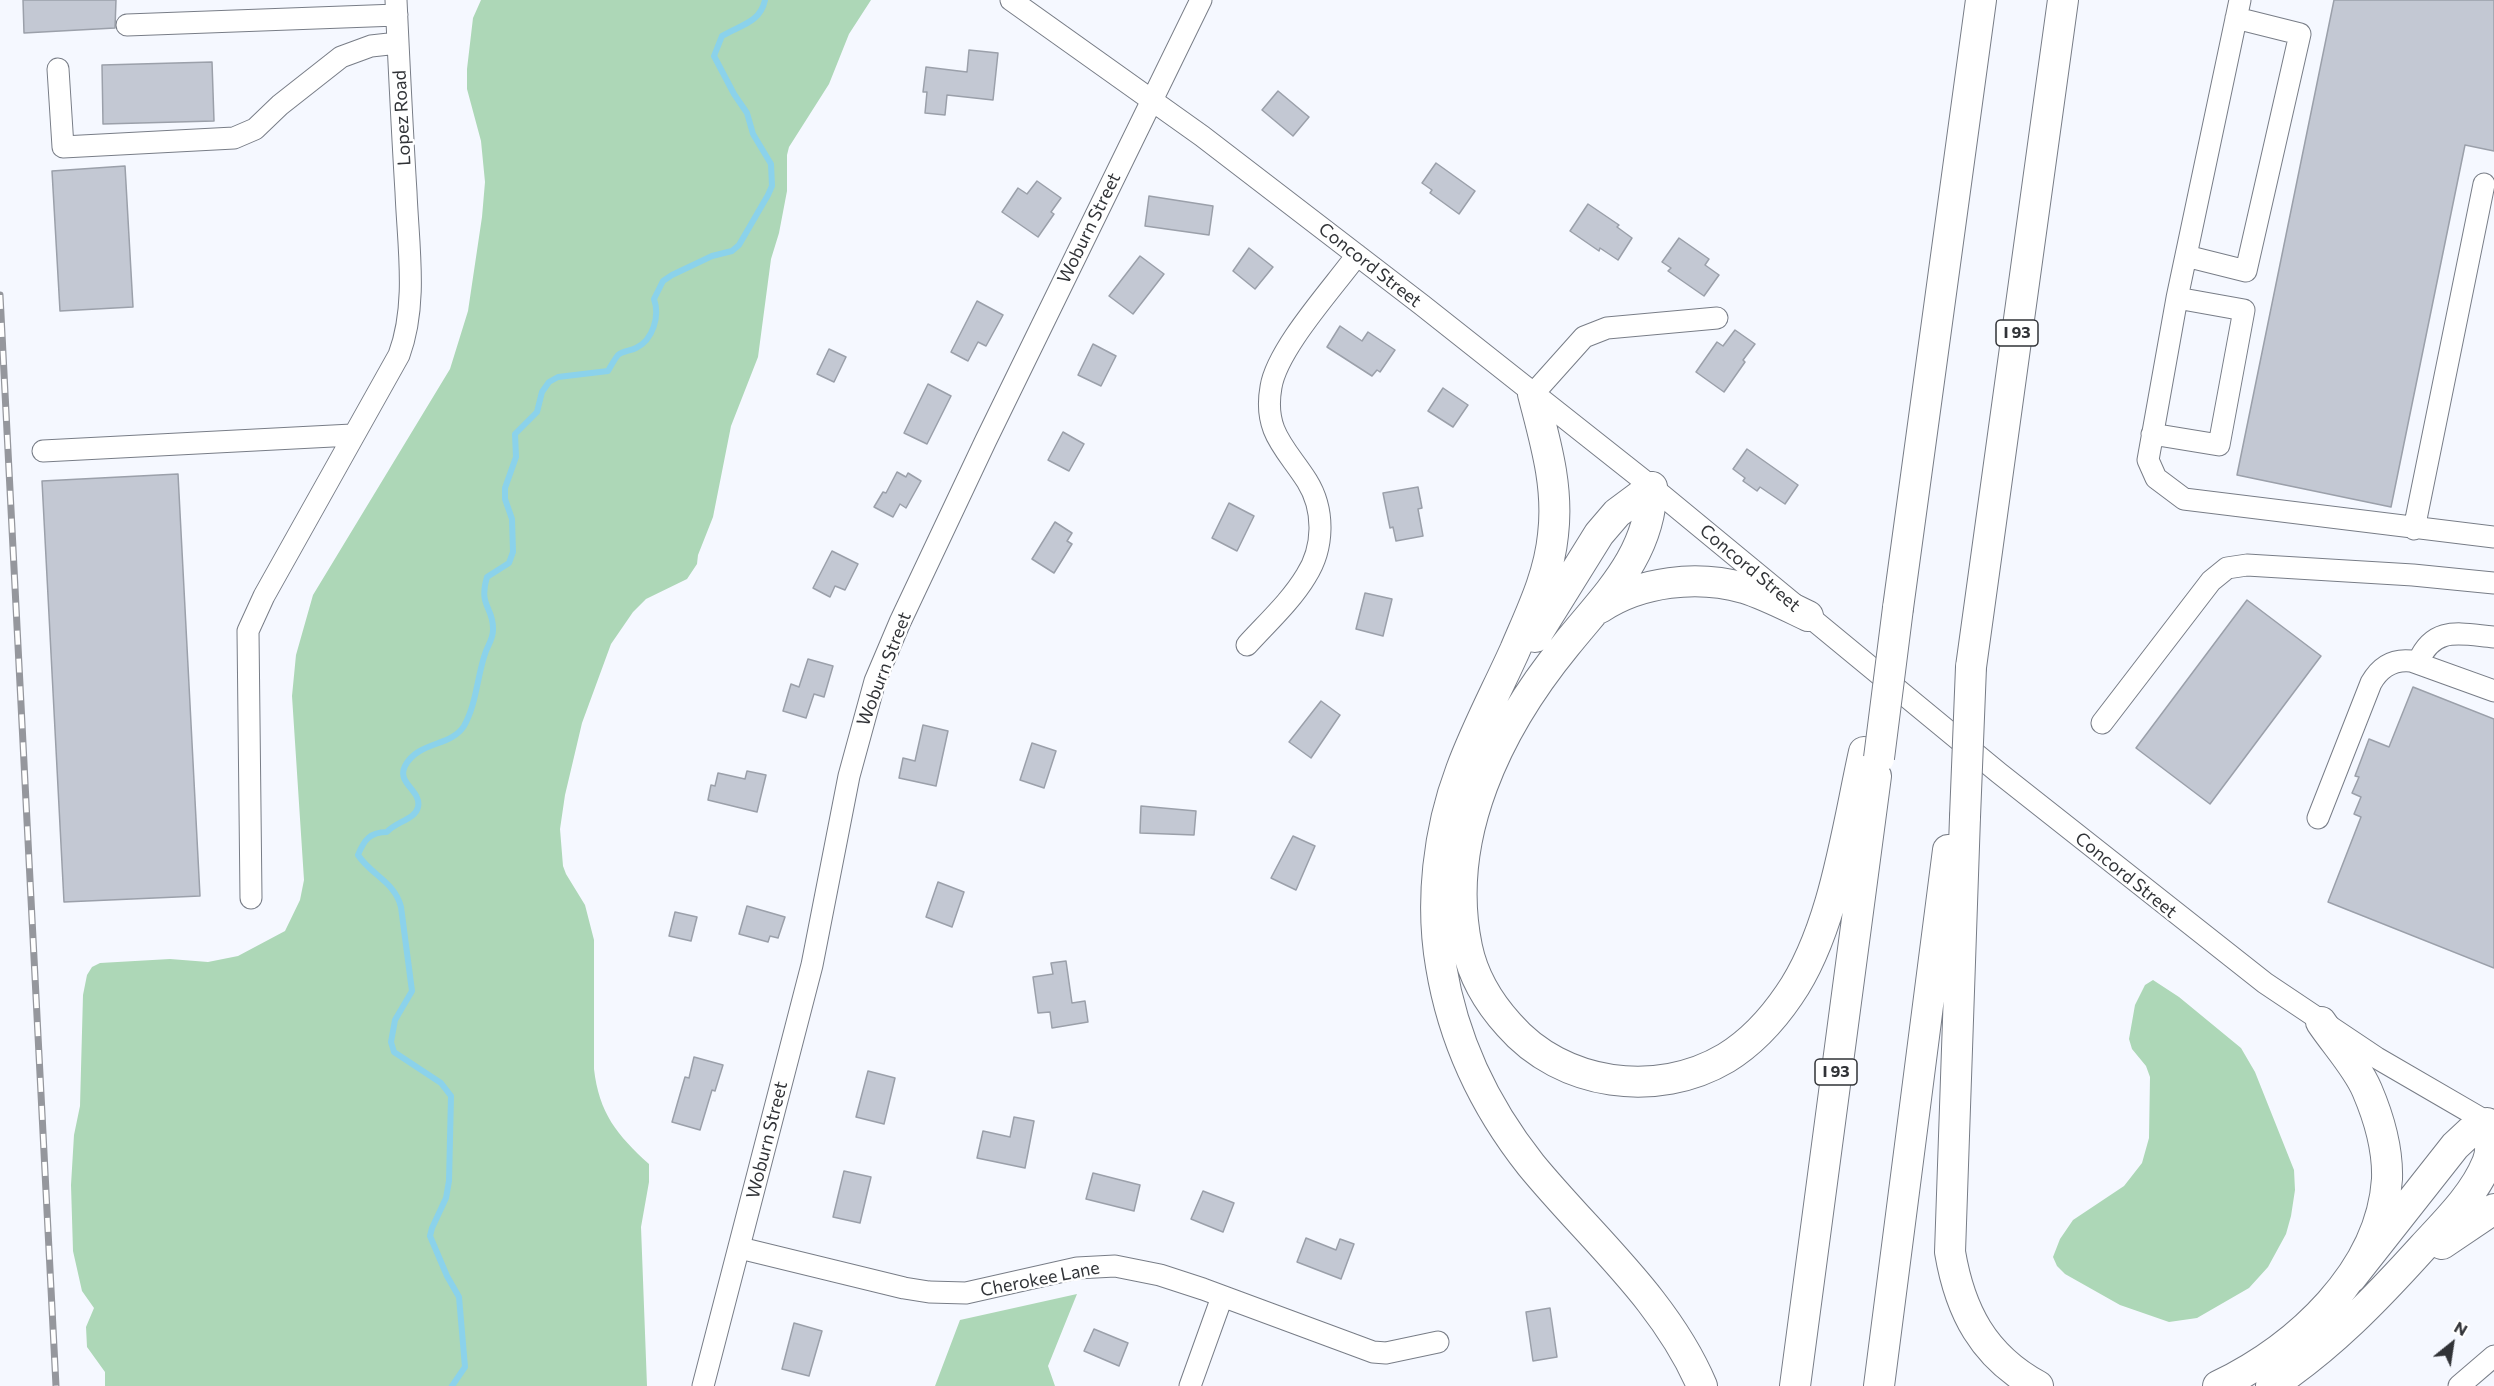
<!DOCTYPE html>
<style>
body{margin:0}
#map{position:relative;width:2494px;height:1386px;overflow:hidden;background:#f5f8ff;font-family:Commissioner,sans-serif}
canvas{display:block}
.north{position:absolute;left:2422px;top:1314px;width:60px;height:60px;-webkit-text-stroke:4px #fff;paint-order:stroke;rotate:30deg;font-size:16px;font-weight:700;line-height:24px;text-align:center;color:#313337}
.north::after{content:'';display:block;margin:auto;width:21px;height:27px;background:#313337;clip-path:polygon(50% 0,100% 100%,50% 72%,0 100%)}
</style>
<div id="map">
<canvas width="2494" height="1386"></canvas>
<div class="north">N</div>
</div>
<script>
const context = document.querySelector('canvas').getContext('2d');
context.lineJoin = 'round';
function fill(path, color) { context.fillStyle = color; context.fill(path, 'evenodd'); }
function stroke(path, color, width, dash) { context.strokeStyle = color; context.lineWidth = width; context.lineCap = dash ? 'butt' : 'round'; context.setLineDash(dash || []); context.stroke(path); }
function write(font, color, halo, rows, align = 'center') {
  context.font = font + ' Commissioner,sans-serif'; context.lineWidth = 5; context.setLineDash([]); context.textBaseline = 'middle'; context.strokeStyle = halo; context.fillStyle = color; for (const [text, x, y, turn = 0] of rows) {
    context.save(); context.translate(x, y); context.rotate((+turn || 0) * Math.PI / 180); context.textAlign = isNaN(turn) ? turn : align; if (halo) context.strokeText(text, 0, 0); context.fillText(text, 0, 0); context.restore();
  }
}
fill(new Path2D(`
 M481 0H871L849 34 829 84 789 147 787 155V191L779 233 771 259 758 357 731 426 713 517 698 555 697 564 687 579 646 599 633 612 611 644 582 723 565 795 560 829 563 866 566 874 585 905 594 940V1069C599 1113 617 1135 649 1164V1182L641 1227 647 1386H105V1372L87 1347 86 1327 94 1308 82 1291 73 1251 71 1185 74 1135 80 1106 83 995 87 975 92 967 100 963 170 959 208 962 238 956 285 931 300 900 304 880 292 696 296 655 313 595 450 369 468 311 482 217 485 182 481 141 467 89V69L473 18Z
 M2153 980 2179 997 2241 1048 2255 1072 2294 1170 2295 1190 2291 1216 2286 1234 2268 1267 2249 1288 2197 1318 2169 1322 2120 1305 2065 1274 2057 1266 2053 1257 2060 1239 2073 1220 2124 1186 2142 1163 2149 1138 2150 1077 2146 1066 2132 1049 2129 1039 2135 1005 2145 985Z
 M1077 1294 1048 1366 1055 1386H935L960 1320Z`), '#add7b7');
stroke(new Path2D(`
 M452 1386 465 1367 459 1297 447 1276 430 1236 432 1228 446 1198 449 1181 451 1096 441 1083 394 1052 391 1042 395 1020 412 991 401 907C395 882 371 875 358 855 364 840 370 832 387 832 395 822 416 819 418 807 422 791 396 783 405 766 418 741 451 747 464 726 477 703 477 675 486 651 489 644 493 638 493 630 494 607 478 607 487 577L509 563 513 552 512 519 505 499V488L516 457 515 434 537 412 542 392 549 382 558 377 608 371C611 366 614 360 618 355 623 351 630 351 636 348 653 340 660 316 654 299L663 281 672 275 712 256 732 251 739 245 768 195 772 186 771 164 753 134 747 113 734 94 714 56 722 36C740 25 760 23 765 0`), '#8bd2eb', 6);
const building = new Path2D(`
 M23 0H116L115 28 24 33Z
 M2334 0H2494V151L2465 145 2391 507 2237 475Z
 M969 50 998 53 993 100 947 95 945 115 925 113 927 92H923L926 67 967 72Z
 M212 62 214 121 103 124 102 65Z
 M1278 91 1309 117 1293 136 1262 110Z
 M1436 163 1475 191 1459 214 1430 193 1432 190 1422 183Z
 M125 166 133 307 60 311 52 171Z
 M1037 181 1061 198 1051 212 1054 214 1038 237 1002 212 1018 188 1027 194Z
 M1149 196 1213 206 1209 235 1145 226Z
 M1588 204 1619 225 1617 227 1632 238 1618 260 1600 248 1599 251 1570 231Z
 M1679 238 1709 259 1705 265 1719 275 1704 296 1668 271 1671 268 1662 262Z
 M1249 248 1273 267 1255 289 1233 271Z
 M1140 256 1164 274 1133 314 1109 296Z
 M977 301 1003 315 986 346 978 342 968 361 951 352Z
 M1340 326 1362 341 1368 332 1395 350 1380 372 1377 370 1372 376 1327 347Z
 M1735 330 1755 344 1743 360 1745 362 1724 392 1696 372 1717 342 1723 346Z
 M1093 344 1116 356 1101 386 1078 375Z
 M829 349 846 357 834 382 817 374Z
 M928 384 951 396 927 444 904 433Z
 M1443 388 1468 405 1453 427 1428 411Z
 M1063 432 1084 444 1069 471 1048 460Z
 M1747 449 1798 485 1785 504 1760 487 1757 491 1743 481 1745 478 1733 469Z
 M897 472 906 477 908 473 921 481 906 508 900 504 893 517 874 507 883 492 886 493Z
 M178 474 200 896 64 902 42 481Z
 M1418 487 1422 508 1418 509 1423 536 1396 541 1393 527 1390 528 1383 493Z
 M1229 503 1254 516 1237 551 1212 538Z
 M1055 522 1072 533 1067 541 1072 544 1054 573 1032 559Z
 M832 551 858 564 845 590 835 586 830 597 813 588Z
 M1365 593 1392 599 1383 636 1356 629Z
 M2247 600 2321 656 2210 804 2136 748Z
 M808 659 833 666 824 697 814 694 806 718 783 711 791 684 799 687Z
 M2413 687 2494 719V968L2328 902 2361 817 2354 814 2361 797 2352 793 2359 777 2355 776 2369 739 2389 747Z
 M1321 701 1340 715 1311 758 1289 742Z
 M923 725 948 731 936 786 899 778 903 758 915 761Z
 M1032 743 1056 751 1044 788 1020 780Z
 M747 771 766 775 757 812 708 800 711 785 715 786 718 773 745 779Z
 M1141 806 1196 811 1194 835 1140 833Z
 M1293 836 1315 846 1296 890 1271 878Z
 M938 882 964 892 952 927 926 917Z
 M747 906 785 917 778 938 770 936 768 942 739 934Z
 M675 912 697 917 691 941 669 936Z
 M1066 961 1072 1003 1085 1001 1088 1022 1052 1028 1050 1012 1038 1013 1033 977 1053 974 1051 963Z
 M694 1057 723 1065 715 1091 712 1090 700 1130 672 1122 685 1077 689 1078Z
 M868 1071 895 1078 884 1124 856 1117Z
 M1014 1117 1034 1121 1025 1168 977 1158 983 1131 1010 1137Z
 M844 1171 871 1177 860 1223 833 1217Z
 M1093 1173 1140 1185 1134 1211 1086 1199Z
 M1203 1191 1234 1203 1223 1232 1191 1219Z
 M1306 1238 1336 1250 1340 1239 1354 1244 1341 1279 1297 1262Z
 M1550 1308 1557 1357 1533 1361 1526 1312Z
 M794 1323 822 1331 809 1376 782 1369Z
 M1094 1329 1128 1343 1119 1366 1084 1351Z`);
fill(building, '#c3c8d3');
stroke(building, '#9ba0aa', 1.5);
const minor = new Path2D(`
 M1011 0 1202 136 1422 305 1652 487 1999 773 2265 983 2377 1058 2494 1126
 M2240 0 2177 298 2148 460 2156 478 2184 499 2494 537
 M127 25 397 15
 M58 69 63 147 234 138 255 129 280 105 341 57 371 46 398 43
 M2186 256 2246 271 2300 34 2236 18
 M1533 394 1584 337 1607 328 1717 318
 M2152 434 2219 445 2244 310 2177 298
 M43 451 352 435
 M2414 529 2484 184
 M1247 645C1267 623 1291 601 1306 576 1324 548 1325 510 1307 481 1286 448 1263 432 1271 387 1277 349 1333 288 1357 255
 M2418 662C2434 625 2460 634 2494 637
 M2102 723 2211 581 2227 568 2247 565 2413 575 2494 583
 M2318 818 2371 683C2380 667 2393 659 2411 661L2494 691
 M251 898 248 631 264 596 399 355C418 304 408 245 406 192 402 128 399 64 396 0
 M740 1248 904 1288 929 1292 966 1293 1077 1268 1115 1266 1160 1275 1203 1289 1373 1352 1386 1353 1438 1342
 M703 1386 812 965 849 776 875 681 900 622 986 440 1201 0
 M1190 1386 1222 1297
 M2459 1386 2494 1356`);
const highway = new Path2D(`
 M1533 394C1545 441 1559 486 1553 535 1549 576 1531 612 1515 650 1497 690 1476 729 1461 770 1438 831 1430 902 1441 966 1453 1039 1485 1107 1531 1165 1590 1237 1665 1299 1702 1386
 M1652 487C1650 556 1606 595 1566 645 1498 728 1444 837 1467 947 1473 976 1489 1003 1509 1025 1562 1086 1657 1099 1726 1058 1752 1042 1772 1020 1789 995 1834 930 1847 828 1864 752
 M1600 608C1641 581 1697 575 1744 588 1766 595 1787 606 1808 616
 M1898 608 1981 0
 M1535 637 1599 534 1617 513 1652 487
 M1971 667 2063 0
 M1965 817 1950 1252C1960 1311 1983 1356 2038 1386
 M2442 1244 2494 1209
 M1795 1386 1876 776
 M1879 1386 1948 850
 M2218 1386C2297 1348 2381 1272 2387 1179 2388 1149 2379 1118 2367 1090 2358 1068 2335 1043 2321 1022
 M2271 1386C2330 1347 2376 1299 2423 1247 2446 1222 2474 1195 2487 1163 2493 1150 2489 1136 2487 1123L2470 1132 2455 1146 2351 1278`);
stroke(minor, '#787d87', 23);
stroke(highway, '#787d87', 32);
stroke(minor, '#fff', 21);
stroke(highway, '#fff', 30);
const rail = new Path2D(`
 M0 295 56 1386`);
stroke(rail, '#95979d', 7);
stroke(rail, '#fff', 4.5, [14]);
const highwayBridge = new Path2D(`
 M1879 758 1898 608
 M1965 817 1971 667`);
stroke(highwayBridge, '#787d87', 32, []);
stroke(highwayBridge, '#fff', 30);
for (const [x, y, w] of [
 [2017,333,42],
 [1836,1072,42]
]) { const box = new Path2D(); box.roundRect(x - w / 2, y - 13, w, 26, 4.5); context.fillStyle = '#fff'; context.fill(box); stroke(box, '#313337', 1.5); }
write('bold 16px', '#313337', null, [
 ["I 93",2017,333],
 ["I 93",1836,1072]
]);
write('18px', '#313337', '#fff', [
 ["Lopez Road",402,118,-93],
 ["Woburn Street",1089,228,-64],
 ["Concord Street",1370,265,38],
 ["Concord Street",1750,568,40],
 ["Woburn Street",884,669,-69],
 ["Concord Street",2126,875,39],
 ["Woburn Street",767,1140,-76],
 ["Cherokee Lane",1040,1279,-11]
]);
</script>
